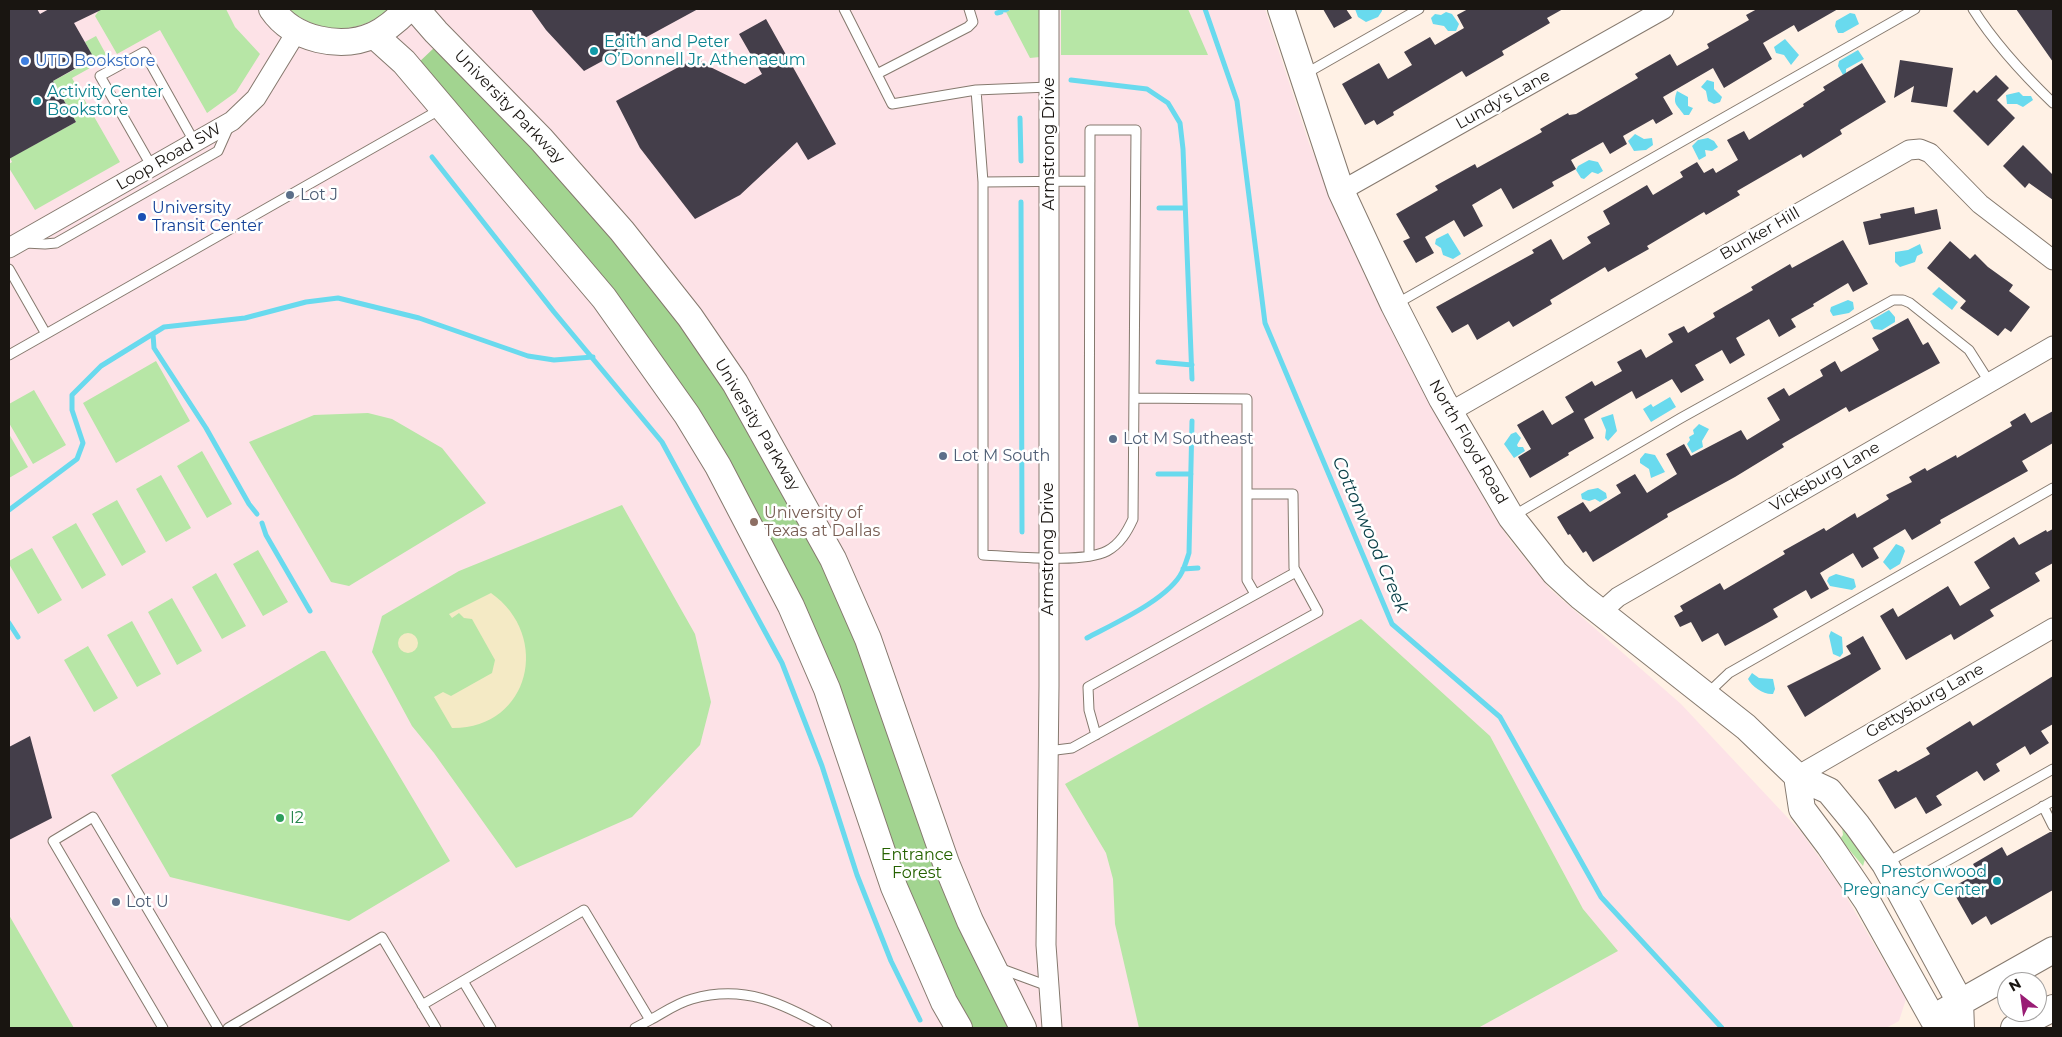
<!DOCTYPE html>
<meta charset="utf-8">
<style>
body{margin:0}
#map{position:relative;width:2062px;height:1037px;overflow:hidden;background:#fff1e5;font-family:Montserrat,sans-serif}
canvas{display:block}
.frame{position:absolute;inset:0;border:10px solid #191511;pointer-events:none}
.north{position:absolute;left:1997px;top:972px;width:50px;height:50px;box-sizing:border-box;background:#fff;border:1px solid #a3a1a0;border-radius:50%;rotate:330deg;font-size:14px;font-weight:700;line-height:20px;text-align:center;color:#191511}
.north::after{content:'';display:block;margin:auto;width:18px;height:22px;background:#991c74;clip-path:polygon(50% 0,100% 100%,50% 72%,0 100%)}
</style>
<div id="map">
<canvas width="2062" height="1037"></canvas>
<div class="frame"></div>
<div class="north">N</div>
</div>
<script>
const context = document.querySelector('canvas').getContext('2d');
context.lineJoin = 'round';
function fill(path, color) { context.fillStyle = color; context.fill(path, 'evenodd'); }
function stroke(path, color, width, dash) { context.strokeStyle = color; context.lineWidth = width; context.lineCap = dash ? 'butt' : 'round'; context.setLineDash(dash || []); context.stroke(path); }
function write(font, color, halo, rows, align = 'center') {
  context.font = font + ' Montserrat,sans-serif'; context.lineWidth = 5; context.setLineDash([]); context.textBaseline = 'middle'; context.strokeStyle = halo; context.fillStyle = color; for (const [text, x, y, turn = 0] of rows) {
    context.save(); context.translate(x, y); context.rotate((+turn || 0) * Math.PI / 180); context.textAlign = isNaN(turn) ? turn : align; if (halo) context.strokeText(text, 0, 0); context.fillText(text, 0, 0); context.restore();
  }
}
fill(new Path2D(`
 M9 9H1265L1309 143 1364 274 1405 358 1488 506 1509 539 1550 589 1681 704 1801 832 1840 886 1906 999 1899 1021 1886 1028H9Z`), '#fde2e7');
fill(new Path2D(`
 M100 9H226L235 27 260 54 236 92 207 113 160 30 117 54 95 16Z
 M288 9H389C358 36 319 34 288 9Z
 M1012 9H1039L1040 57 1030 58 1006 12Z
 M1061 9H1188L1208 55H1061Z
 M96 36 108 58 72 78 120 162 35 210 9 168V164L12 162 10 158 76 122 53 81 94 59 85 42Z
 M156 361 190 421 116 463 83 403Z
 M34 390 66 445 33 464 9 423V404Z
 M368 413 392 419 442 448 486 503 349 586 331 582 249 442 314 415Z
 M9 434 28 467 9 478Z
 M202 451 232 504 207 518 177 466Z
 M161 475 191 528 166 542 136 489Z
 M117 500 146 552 122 566 92 514Z
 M622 505 695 634 711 702 700 745 632 817 516 868 434 753 412 726 372 652 382 616 459 571Z
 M76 523 106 575 82 589 52 537Z
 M32 548 62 600 38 614 9 564V561Z
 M258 550 288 602 263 616 233 564Z
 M216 573 246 626 222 639 192 587Z
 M172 598 202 651 177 665 148 612Z
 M1361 619 1490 736 1583 909 1618 951 1478 1028H1139L1115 924 1113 879 1106 853 1065 784Z
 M132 621 161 674 137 687 107 635Z
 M88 646 118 698 94 712 64 660Z
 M321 651H325L450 861 349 921 170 877 111 775Z
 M1842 827 1866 856 1863 866 1840 839 1843 835Z
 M9 915 74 1028H9Z`), '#b7e6a6');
fill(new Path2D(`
 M435 47 613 232 686 327 746 419 827 565 1014 1028H969L696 410 416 65Z`), '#a2d490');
fill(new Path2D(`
 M491 593C552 636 530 729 452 728L434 697 443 692 451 696 492 673 495 660 472 619 464 618 459 613 452 618 449 614Z
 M398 643a10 10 0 1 1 20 0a10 10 0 1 1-20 0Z`), '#f4eac5');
fill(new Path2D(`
 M1355 9H1382V11L1378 17 1366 22 1358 17Z
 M1446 12 1452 14 1459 24 1456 31H1448L1444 26 1433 24 1431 18 1435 14 1441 15Z
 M1850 13 1855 14 1859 24 1843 33H1838L1835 26 1836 21Z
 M1785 39 1799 55 1791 65 1784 55 1776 53 1774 47Z
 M1858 50 1864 59 1846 69V73L1843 75 1838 66 1839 61Z
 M1707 80 1714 82V89L1722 97 1720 102 1714 104 1708 101 1706 91 1701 87Z
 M1677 91 1688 97V106L1693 108 1689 115H1684C1677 104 1672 105 1677 91Z
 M2019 92 2023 96H2031L2033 100 2023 107 2017 104H2007L2006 95Z
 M1635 134 1644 139 1652 138 1653 145 1646 150 1634 151 1628 141Z
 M1708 138 1714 141 1718 147 1712 151 1705 150 1706 156 1699 160 1692 146 1698 140Z
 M1589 160 1598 162 1603 171 1598 174 1592 172 1584 179 1581 178 1576 170 1578 166Z
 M1448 233 1461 254 1453 259 1443 255 1441 248 1435 244 1436 239Z
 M1920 244 1923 253 1917 256 1915 262 1900 267 1895 262V252L1908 250Z
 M1939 287 1958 302 1952 310 1932 294Z
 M1848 300 1853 302 1854 309 1849 313 1833 316 1830 311 1831 307Z
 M1889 310 1895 317V322L1882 330 1874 329 1870 321Z
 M1670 397 1676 407 1651 422 1643 409 1651 404 1653 407Z
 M1613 414 1617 431 1608 441 1605 438 1606 430 1601 418Z
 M1699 424 1709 429 1702 441 1703 447 1692 453 1687 444 1690 440 1689 437 1694 434 1693 430Z
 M1516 432 1521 438 1517 445 1518 447H1523L1525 451 1514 458 1504 444 1511 434Z
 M1645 453 1655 455 1665 472 1651 478 1649 469 1640 463V459Z
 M1598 488 1606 493 1607 498 1600 502 1595 499 1589 501 1582 499 1581 494 1588 490Z
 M1896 544 1903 547 1905 551 1900 564 1890 570 1883 562Z
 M1836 574 1854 579 1856 587 1852 590 1830 586 1827 581 1829 577Z
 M1831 631 1842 637 1843 653 1840 657 1833 654 1829 636Z
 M1752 673 1759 678 1773 679 1775 689 1773 694C1764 695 1752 687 1748 679Z`), '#69daee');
stroke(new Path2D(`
 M1205 9 1237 101 1265 323 1392 624 1500 717 1601 897 1722 1028
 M1005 10 1007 9
 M997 13 1001 12
 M1071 80 1147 89 1168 103 1180 123 1183 149 1192 379
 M1020 118 1021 161
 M432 157 554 312 662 442 782 663 822 766 857 875 891 961 920 1020
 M1021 202 1022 532
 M1159 208H1184
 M153 334 154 348 206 428 249 504 257 514
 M1158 362 1192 365
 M1158 474H1191
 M9 510 77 459 83 443 72 410V395L101 366 164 327 245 318 306 302 338 298 419 318 528 356 554 360 593 357
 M262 523 266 535 310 611
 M1183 569 1198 568
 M9 623 18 637
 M1087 638C1113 624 1169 599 1182 572 1185 566 1187 559 1189 553L1192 421`), '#69daee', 5);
fill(new Path2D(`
 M9 9H37L40 14 49 9H103L74 23 94 58 53 81 76 122 9 159Z
 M531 9H698L584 71 546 30Z
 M1323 9H1346L1352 18 1334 28Z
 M1468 9H1563L1547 18 1550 23 1502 51 1504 55 1466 77 1462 71 1393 112 1394 115 1377 125 1374 120 1365 125 1342 84 1379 63 1388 79 1412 65 1404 52 1430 37 1435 45 1464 28 1457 15Z
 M1757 9H1838L1798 32 1794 25 1763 43 1772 59 1724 88 1713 68 1663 97 1673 114 1656 124 1653 119 1623 136 1627 144 1610 154 1603 142 1571 160 1576 169 1552 182 1554 186 1513 209 1501 188 1472 205 1483 226 1464 237 1454 220 1425 237 1434 253 1416 263 1403 241 1410 238 1396 214 1438 190 1435 186 1475 164 1477 168 1535 136 1542 132 1540 129 1568 113 1569 115 1576 114 1638 78 1635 74 1670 54 1677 66 1709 48 1707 44 1749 20 1746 15Z
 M2016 9H2053V62Z
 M766 19 836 144 808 160 797 142 740 195 695 219 640 148 616 101 699 56 702 63 745 84 762 74 739 34Z
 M1900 60 1953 68 1947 107 1911 102 1914 86 1894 98Z
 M1862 63 1886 102 1840 130 1842 134 1803 158 1801 154 1737 191 1740 195 1706 215 1704 212 1647 246 1649 249 1608 272 1605 267 1550 300 1552 304 1513 327 1509 321 1477 340 1468 324 1452 333 1436 307 1534 253 1532 250 1551 239 1563 260 1591 243 1587 237 1610 224 1603 211 1647 185 1653 195 1683 177 1680 172 1697 162 1704 173 1713 168 1716 173 1738 160 1727 140 1744 131 1749 140 1804 106 1803 104 1825 90 1823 87Z
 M1996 75 2009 88 1997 100 2015 118 1988 146 1953 111 1974 90 1977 93Z
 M2023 145 2053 175V200L2029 183 2025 188 2003 166Z
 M1914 207 1915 214 1937 209 1941 229 1869 245 1863 222 1881 218 1880 214Z
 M1843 240 1868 284 1853 292 1848 283 1813 304 1814 306 1791 319 1796 327 1779 337 1769 319 1736 338 1745 355 1730 364 1722 350 1695 365 1704 380 1681 393 1672 379 1636 399 1632 391 1606 406 1584 419 1594 438 1568 453 1569 455 1530 478 1518 457 1531 449 1517 425 1543 410 1552 425 1574 412 1565 397 1592 381 1595 386 1622 371 1617 362 1641 349 1646 358 1673 342 1668 334 1684 326 1688 333 1715 317 1713 313 1753 290 1751 287 1790 264 1792 268Z
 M1950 241 1970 259 1975 254 1988 267 2013 285 2009 291 2030 307 2011 332 2005 328 1998 336 1960 308 1966 301 1927 268Z
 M1908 318 1923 345 1928 342 1940 363 1849 412 1846 407 1782 444 1784 447 1735 477 1667 514 1668 517 1593 562 1586 551 1583 553 1570 534 1568 535 1557 517 1583 502 1590 512 1621 493 1616 485 1635 474 1647 493 1677 474 1666 454 1684 444 1691 456 1741 430 1747 440 1780 420 1767 398 1784 388 1789 396 1823 376 1820 370 1835 361 1841 372 1879 350 1872 338Z
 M2053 411V443L2022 461 2028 471 1940 520 1941 523 1912 540 1905 529 1873 548 1879 558 1862 568 1853 553 1820 573 1829 589 1811 599 1806 590 1773 609 1778 617 1762 626 1725 646 1718 633 1702 642 1691 622 1680 627 1674 616 1683 611 1680 606 1720 583 1724 590 1785 554 1783 551 1824 528 1826 531 1855 513 1857 518 1889 499 1886 495 1912 482 1909 477 1925 468 1927 471 1956 455 1957 458 2012 426 2010 422 2025 413 2031 423Z
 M2053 529V563L2035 573 2040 581 1990 610 1994 616 1954 640 1951 634 1906 660 1880 616 1893 608 1898 617 1948 586 1960 606 1990 588 1974 562 2014 537 2019 545 2046 530 2047 532Z
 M1863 636 1881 669 1805 717 1787 686 1851 654 1846 646Z
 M2053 676V724L2041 731 2049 743 2030 755 2025 746 1996 764 2000 771 1984 781 1977 771 1936 796 1942 805 1926 814 1916 797 1895 809 1878 780 1896 770 1898 772 1930 754 1926 748 1970 721 1973 726Z
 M30 736 52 818 9 840V747Z
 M2050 832H2053V890L1991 925 1986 916 1972 925 1951 888 1978 873 1973 864 2002 847 2007 856Z`), '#443e4a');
const lane = new Path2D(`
 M844 9 892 104 976 90 1049 87
 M1973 9C1995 44 2023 74 2053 103
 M877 74 968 27 973 22 969 9
 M1305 74 1419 9
 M976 90 983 182V555C1012 556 1082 564 1107 551 1120 544 1127 532 1133 519L1136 130H1090L1089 556
 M152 167 100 76 144 52 195 143
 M983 182 1090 181
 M25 243 45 244 56 243 218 151 230 124
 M9 269 46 334 441 109
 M1396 304 1915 9
 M9 355 46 334
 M1135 398 1247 399V580L1255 594
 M1513 516 1681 418 1893 300H1903L1910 303 1969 350 1990 383
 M1708 693 1729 673 2053 488
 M1096 735 1089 710 1088 687 1296 572
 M1048 751 1072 748 1318 612 1294 568 1293 494H1247
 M2043 806 2053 826
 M1886 863 2053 769
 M1899 888 2053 801
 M999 968 1048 986
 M463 981 491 1028
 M422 1005 584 910 650 1020C663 1013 677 1003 692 999 744 984 782 1003 827 1028
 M163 1028 53 841 93 817 218 1028
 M228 1028 382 937 436 1028
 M635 1028 650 1020`);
const street = new Path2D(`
 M1049 9V686L1046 945 1052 1028
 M1341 191 1664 9
 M9 248 232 121 256 98 297 31
 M1450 412 1909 150 1920 149 1930 153 1980 204 2053 260
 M1600 613 1618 597 2053 346
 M1797 776 2053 628`);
const secondary = new Path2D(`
 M272 9C293 40 341 50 374 35 387 29 398 19 408 9
 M416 9 436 32 541 139 622 231 690 317 735 383 833 559 868 639 946 863 970 921 1023 1028
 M1281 9 1341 191 1394 305 1442 399 1511 517 1555 573 1580 596 1746 727 1797 776 1829 791 1857 825 1885 864 1960 1002 1961 1028
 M374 35 404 62 604 298 687 415 718 466 791 606 827 689 894 887 944 1002 959 1028
 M1797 776 1802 809 1829 845 1867 901 1933 1019 1940 1028
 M1945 1011 2053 950
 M2014 1028 2053 1008`);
stroke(lane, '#85796e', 11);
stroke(street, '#85796e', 21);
stroke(secondary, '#85796e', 28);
stroke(lane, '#fff', 9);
stroke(street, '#fff', 19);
stroke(secondary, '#fff', 26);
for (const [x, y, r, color] of [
 [594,51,5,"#0f9aa8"],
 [25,61,5,"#3f7fe0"],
 [37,101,5,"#0f9aa8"],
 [290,195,5,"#5c6f8a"],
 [142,217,5,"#1a4fb4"],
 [1113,439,5,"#5c6f8a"],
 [943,456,5,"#5c6f8a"],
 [754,522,5,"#8d6e63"],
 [280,818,5,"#2e9e5b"],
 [1997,881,5,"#0f9aa8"],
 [116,902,5,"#5c6f8a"]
]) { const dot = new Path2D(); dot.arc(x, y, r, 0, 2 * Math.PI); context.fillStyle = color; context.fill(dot); stroke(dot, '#fff', 2); }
write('16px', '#0d838f', '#fff', [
 ["Edith and Peter",604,42],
 ["O’Donnell Jr. Athenaeum",604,60],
 ["Activity Center",47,92],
 ["Bookstore",47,110],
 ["Prestonwood",1987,872,"right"],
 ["Pregnancy Center",1987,890,"right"]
], 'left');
write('16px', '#366cbe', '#fff', [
 ["UTD Bookstore",35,61]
], 'left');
write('16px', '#191511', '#fff', [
 ["Lundy's Lane",1503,100,-29],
 ["University Parkway",509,107,46],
 ["Armstrong Drive",1049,144,-90],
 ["Loop Road SW",169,157,-30],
 ["Bunker Hill",1760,234,-30],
 ["University Parkway",757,425,59],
 ["North Floyd Road",1468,442,60],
 ["Vicksburg Lane",1825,477,-30],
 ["Armstrong Drive",1048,549,-90],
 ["Gettysburg Lane",1925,701,-30]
]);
write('16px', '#4e5e75', '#fff', [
 ["Lot J",300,195],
 ["Lot M Southeast",1123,439],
 ["Lot M South",953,456],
 ["Lot U",126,902]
], 'left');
write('16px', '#164399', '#fff', [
 ["University",152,208],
 ["Transit Center",152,226]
], 'left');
write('16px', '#785e54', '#fff', [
 ["University of",764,513],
 ["Texas at Dallas",764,531]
], 'left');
write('16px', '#27864d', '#fff', [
 ["I2",290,818]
], 'left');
write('16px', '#256200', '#fff', [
 ["Entrance",917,855],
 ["Forest",917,873]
]);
write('italic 18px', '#0b4049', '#fff', [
 ["Cottonwood Creek",1370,535,67]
]);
</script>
